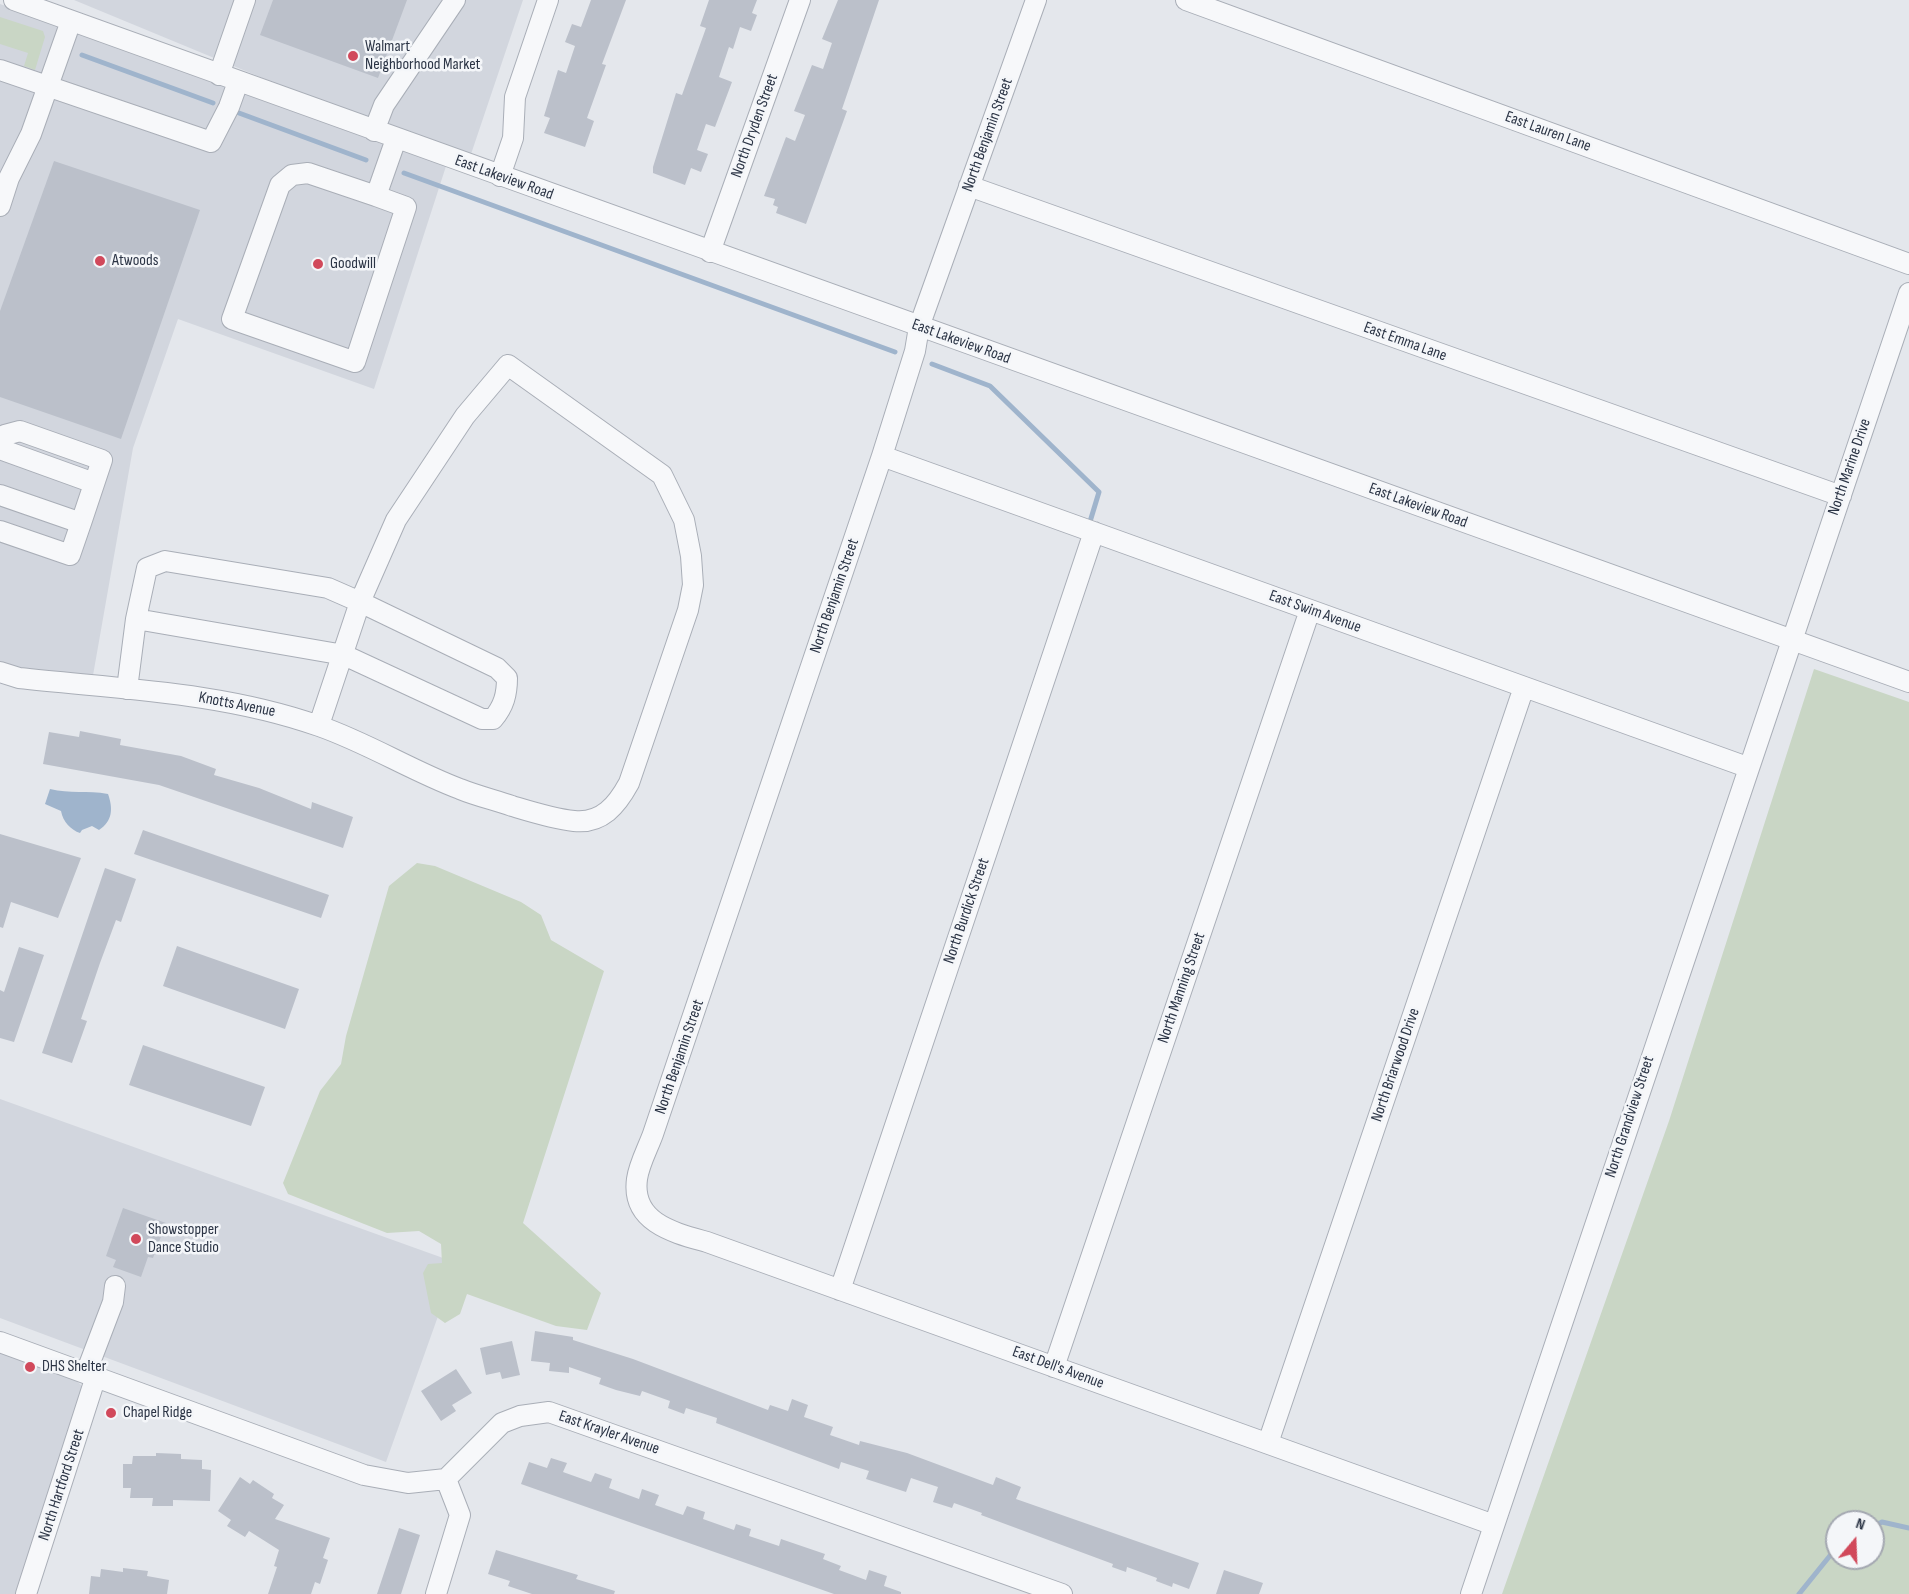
<!DOCTYPE html>
<style>
body{margin:0}
#map{position:relative;width:1909px;height:1594px;overflow:hidden;background:#e4e7ec;font-family:"Sofia Sans Condensed",sans-serif}
canvas{display:block}
.north{position:absolute;left:1825px;top:1510px;width:60px;height:60px;box-sizing:border-box;background:#f4f6f9;border:2px solid #a4a8b1;border-radius:50%;rotate:19deg;font-size:16px;font-weight:700;line-height:24px;text-align:center;color:#2b3445}
.north::after{content:'';display:block;margin:auto;width:21px;height:27px;background:#d1495b;clip-path:polygon(50% 0,100% 100%,50% 72%,0 100%)}
</style>
<div id="map">
<canvas width="1909" height="1594"></canvas>
<div class="north">N</div>
</div>
<script>
const context = document.querySelector('canvas').getContext('2d');
context.lineJoin = 'round';
function fill(path, color) { context.fillStyle = color; context.fill(path, 'evenodd'); }
function stroke(path, color, width, dash) { context.strokeStyle = color; context.lineWidth = width; context.lineCap = dash ? 'butt' : 'round'; context.setLineDash(dash || []); context.stroke(path); }
function write(font, color, halo, rows, align = 'center') {
  context.font = font + ' "Sofia Sans Condensed",sans-serif'; context.lineWidth = 5; context.setLineDash([]); context.textBaseline = 'middle'; context.strokeStyle = halo; context.fillStyle = color; for (const [text, x, y, turn = 0] of rows) {
    context.save(); context.translate(x, y); context.rotate((+turn || 0) * Math.PI / 180); context.textAlign = isNaN(turn) ? turn : align; if (halo) context.strokeText(text, 0, 0); context.fillText(text, 0, 0); context.restore();
  }
}
fill(new Path2D(`
 M74 0H523L468 163Z
 M0 4 448 160 374 389 178 319 133 448 92 681 0 668Z
 M0 1099 457 1263 386 1462 0 1318Z
 M0 1350 69 1374 81 1385 82 1403 18 1594H0Z`), '#d2d6de');
fill(new Path2D(`
 M0 17 43 31 45 37 35 70 24 66 28 53 0 44Z
 M1814 669 1909 702V1594H1502L1669 1121ZM1837 1522H1873V1558H1837Z
 M417 863 435 866 521 902 541 915 551 940 604 971 523 1223 601 1293 587 1330 556 1326 467 1294 460 1314 445 1323 431 1313 423 1273 428 1264 442 1263 441 1244 419 1231 387 1233 288 1194 283 1183 320 1091 341 1064 346 1036 389 886Z`), '#c9d6c5');
fill(new Path2D(`
 M50 789C70 794 87 790 108 794 113 808 113 821 99 830L92 826 82 830 80 833C71 830 63 822 61 811L45 804Z`), '#9fb4cc');
stroke(new Path2D(`
 M82 55 213 103
 M239 113 366 160
 M404 173 895 352
 M932 364 990 386 1099 492 1089 525
 M1873 1527 1882 1522 1909 1528
 M1799 1594 1837 1547`), '#9fb4cc', 5);
fill(new Path2D(`
 M273 0H407L378 78 260 35Z
 M591 0H626L602 64 606 65 587 118 594 121 585 147 544 133 550 118 544 116 558 70 566 73 575 46 565 42 572 24 581 27Z
 M709 0H757L752 13 757 15 751 31 740 27 733 49 729 47 719 77 732 82 715 127 706 124 697 150 708 154 701 172 691 168 685 185 653 173V167L676 93 682 95 706 28 700 26Z
 M838 0H879L842 109 847 111 806 224 776 213 778 207 773 205 775 199 764 196 786 137 795 141 805 115 794 111 812 65 823 69 832 43 822 39Z
 M54 161 200 210 121 439 0 397V311Z
 M80 731 121 739 120 745 181 756 216 769 214 775 259 788 311 809 312 802 353 817 343 848 159 785 43 764 49 732 79 737Z
 M143 830 329 895 321 918 134 854Z
 M0 834 81 858 58 918 11 902 3 928 0 927Z
 M105 868 136 879 121 922 116 920 100 963 81 1019 87 1021 72 1063 42 1053Z
 M177 946 299 989 285 1029 163 986Z
 M19 947 44 955 14 1042 0 1038V990L4 992Z
 M143 1045 265 1087 251 1126 129 1085Z
 M123 1208 166 1223 153 1258 148 1257 141 1277 113 1267 116 1260 106 1256Z
 M535 1331 573 1337V1340L633 1359 768 1410 770 1405 788 1411 792 1399 808 1405 804 1417 833 1427 830 1435 859 1445 860 1441 907 1453 993 1485 996 1477 1021 1487 1016 1499 1199 1563 1189 1589 1173 1583 1172 1587 1156 1581 1157 1578 1127 1567 1126 1572 1112 1567 1113 1564 981 1515 982 1513 954 1503 952 1508 933 1502 938 1487 911 1478 906 1492 866 1479 869 1471 841 1462 839 1469 716 1423 717 1418 686 1408 684 1414 668 1408 670 1401 642 1391 640 1396 616 1390 599 1384 601 1378 569 1367V1373L549 1371 550 1363 531 1361Z
 M512 1341 520 1375 502 1379 500 1372 486 1375 480 1348Z
 M456 1369 472 1393 452 1405 456 1411 441 1421 421 1391Z
 M156 1453 181 1454V1459L202 1460V1469L211 1470 210 1501 173 1500V1506H152L153 1498H130L131 1488H123V1464H132L133 1456H156Z
 M551 1458 567 1463 563 1472 591 1482 595 1473 612 1479 609 1488 639 1499 642 1489 659 1495 655 1505 683 1515 687 1506 705 1512 703 1519 734 1530 736 1524 751 1529 749 1536 779 1546 781 1539 825 1554 823 1559 841 1566 839 1570 866 1580 869 1570 887 1576 884 1586 901 1592V1594H834L521 1484 529 1462 547 1468Z
 M240 1477 250 1484 253 1480 274 1494 272 1498 284 1505 275 1519 330 1538 323 1558 328 1560 320 1584 315 1582 311 1594H268L277 1567 274 1566 279 1550 249 1531 245 1537 227 1526 231 1520 218 1511Z
 M399 1528 420 1535 401 1594H377Z
 M496 1550 578 1575 576 1579 615 1591 614 1594H532L508 1586 510 1581 488 1574Z
 M123 1568 148 1571 147 1576 169 1580 167 1594H89L91 1576 100 1577 101 1569 123 1572Z
 M1224 1570 1263 1583 1259 1594H1216Z`), '#bbc0ca');
const minor = new Path2D(`
 M14 0 1909 682
 M1036 0 919 327 915 351 882 456 653 1134C648 1148 639 1164 637 1179 631 1223 675 1233 707 1242L1494 1525
 M1186 0 1909 264
 M0 70 211 142 229 107 238 82
 M219 75 245 0
 M374 131 384 105 455 0
 M500 176 513 138 515 97 548 0
 M969 186 1841 496
 M376 196 308 173 292 175 280 185 232 319 355 362 406 207 376 196 396 139
 M0 206 9 178 31 134 71 21
 M710 252 800 0
 M0 448 5 435 20 431 102 460 81 523 0 495
 M0 449 94 483
 M882 456 1747 767
 M0 531 70 555 81 523
 M0 672 19 678C119 689 223 692 319 726 368 743 412 771 460 789 477 796 495 800 512 806 532 812 554 819 574 821 602 824 617 805 629 783L688 610 693 585 691 556 684 520 662 475 508 365 465 416 396 520 360 602 328 588 165 561 147 568 136 619 344 655 482 719H493C504 706 507 694 507 678L497 668 360 602 319 725
 M127 689 136 619
 M840 1290 1094 532
 M0 1342 364 1475 408 1483 446 1479 502 1423 520 1416 549 1412 1062 1594
 M1054 1367 1310 610
 M86 1373 113 1302 115 1286
 M1268 1443 1524 687
 M26 1594 96 1376
 M436 1594 460 1515 446 1479
 M1471 1594 1909 293`);
stroke(minor, '#a9aeb7', 22);
stroke(minor, '#f7f8fa', 20);
for (const [x, y, r, color] of [
 [353,56,6,"#d1495b"],
 [100,261,6,"#d1495b"],
 [318,264,6,"#d1495b"],
 [136,1239,6,"#d1495b"],
 [30,1367,6,"#d1495b"],
 [111,1413,6,"#d1495b"]
]) { const dot = new Path2D(); dot.arc(x, y, r, 0, 2 * Math.PI); context.fillStyle = color; context.fill(dot); stroke(dot, '#f4f6f9', 2); }
write('16px', '#2b3445', '#f4f6f9', [
 ["Walmart",365,47],
 ["Neighborhood Market",365,65],
 ["Atwoods",112,261],
 ["Goodwill",330,264],
 ["Showstopper",148,1230],
 ["Dance Studio",148,1248],
 ["DHS Shelter",42,1367],
 ["Chapel Ridge",123,1413]
], 'left');
write('16px', '#2b3445', '#f4f6f9', [
 ["North Dryden Street",755,126,-70],
 ["East Lauren Lane",1548,132,20],
 ["North Benjamin Street",988,135,-70],
 ["East Lakeview Road",504,178,20],
 ["East Lakeview Road",961,342,20],
 ["East Emma Lane",1405,342,20],
 ["North Marine Drive",1850,467,-71],
 ["East Lakeview Road",1418,506,20],
 ["North Benjamin Street",835,596,-71],
 ["East Swim Avenue",1315,612,20],
 ["Knotts Avenue",237,705,11],
 ["North Burdick Street",967,911,-71],
 ["North Manning Street",1182,988,-71],
 ["North Benjamin Street",680,1057,-71],
 ["North Briarwood Drive",1396,1065,-71],
 ["North Grandview Street",1630,1117,-72],
 ["East Dell's Avenue",1058,1368,20],
 ["East Krayler Avenue",609,1433,19],
 ["North Hartford Street",62,1485,-72]
]);
</script>
